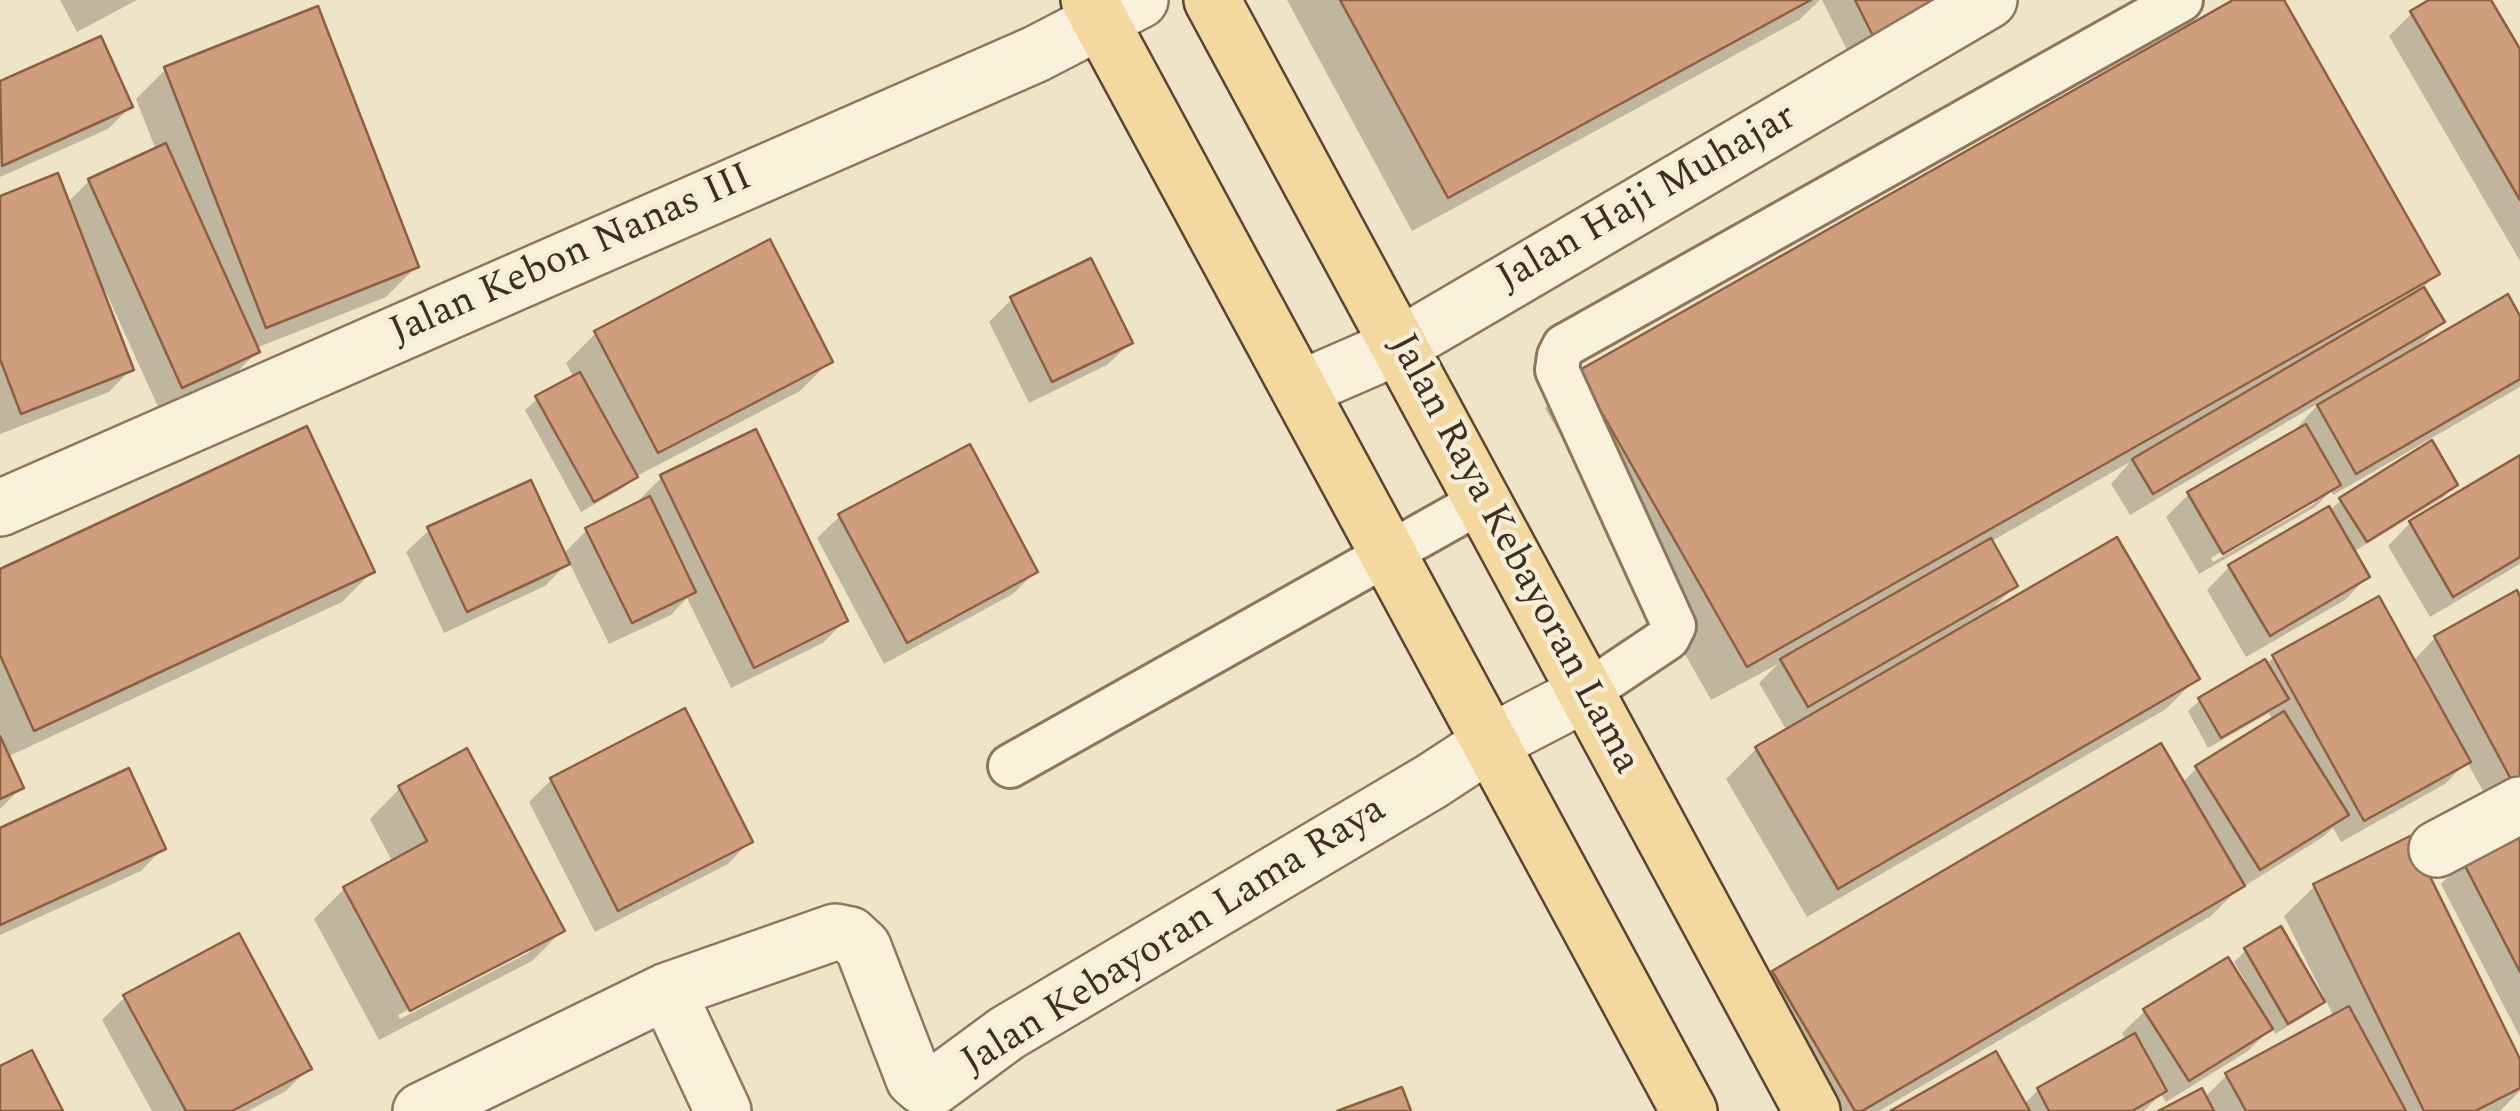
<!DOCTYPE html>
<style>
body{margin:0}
canvas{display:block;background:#f0e4c8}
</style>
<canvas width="2520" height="1111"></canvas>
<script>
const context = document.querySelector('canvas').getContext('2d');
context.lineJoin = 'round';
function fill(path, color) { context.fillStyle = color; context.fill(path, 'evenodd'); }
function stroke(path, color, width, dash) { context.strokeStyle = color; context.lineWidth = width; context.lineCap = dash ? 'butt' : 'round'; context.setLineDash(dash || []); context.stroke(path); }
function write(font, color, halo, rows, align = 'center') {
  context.font = font + ' Spectral,serif'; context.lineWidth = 9; context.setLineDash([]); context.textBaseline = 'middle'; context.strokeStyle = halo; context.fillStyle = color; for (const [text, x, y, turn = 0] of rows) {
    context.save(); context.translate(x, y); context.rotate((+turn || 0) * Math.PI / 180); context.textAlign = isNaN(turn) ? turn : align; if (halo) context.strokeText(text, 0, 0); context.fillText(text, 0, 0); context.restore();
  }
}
fill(new Path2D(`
 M60 0H137L77 32Z
 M1287 0H1820L1799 20 1412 231Z
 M1822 0H1930L1850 56Z
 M2238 0H2281L2437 274 2422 289 2442 322 2414 350 2520 321V387L2333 495 2331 491 2315 507 2199 574 2166 517 2189 494 2297 432 2296 429 2319 403 2130 515 2111 484 2130 462 1990 542 2015 586 1988 613 2196 679 2166 709 1807 917 1726 779 1756 749 1787 731 1759 683 1778 664 1711 700 1545 408 1580 373ZM2315 497V503L2213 562 2211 558Z
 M2434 0H2488L2520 54V261L2389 36 2412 13Z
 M100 39 130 107 108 129 0 177V84Z
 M166 69 416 267 386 297 256 348 257 352 235 374 159 409 105 290 101 292 131 369 109 392 0 434V199L67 203 89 181 156 150 136 99Z
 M1012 299 1130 343 1107 365 1029 403 989 322Z
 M596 333 830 361 800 391 633 478 623 488 581 512 525 410 537 399 574 378 566 363Z
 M2520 458V564L2430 617 2388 546 2410 523Z
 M662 477 845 621 823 643 731 688 687 598 671 615 609 644 569 562 545 586 444 633 406 552 429 530 563 554 587 530 641 504 639 500Z
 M2455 485 2444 497 2353 552 2367 577 2345 600 2246 657 2207 590 2229 567 2329 511 2341 500Z
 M840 516 1035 572 1013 594 884 664 817 538Z
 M0 572H372L342 602 7 757 21 788 0 809Z
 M2520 591V787L2490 804 2467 762 2445 784 2341 842 2333 828 2323 837 2235 892 2211 916 1879 1111H1808L1744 1003 1774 973 2182 783 2197 768 2273 720 2269 713 2208 748 2188 711 2200 700 2378 599 2413 661 2435 638Z
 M551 780 750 841 728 864 595 932 529 802Z
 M400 788 562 931 532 961 379 1040 314 919 344 889 393 863 370 819ZM530 947V952L400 1019 398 1015Z
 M0 831 163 848 141 871 0 935Z
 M2520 832V1037L2441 884 2463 862Z
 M2315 886 2520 1065V1091L2500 1111H2164L2204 1098 2227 1075 2334 1017 2325 999 2310 1013 2275 1034 2272 1027 2248 1051 2166 1102 2161 1094 2144 1111H1895L2024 1104 2038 1090 2127 1041 2122 1033 2145 1011 2246 982 2234 962 2246 950 2320 999 2324 997 2284 916Z
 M125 997 309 1068 286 1091 248 1111H152L102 1020Z`), '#0003');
const building = new Path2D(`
 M1340 0H1811L1448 198Z
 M1855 0H1933L1935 4 1873 36Z
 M2233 0H2284L2440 274 1747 667 1578 371Z
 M2429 0H2491L2520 49V200L2410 11Z
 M318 6 419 267 266 328 164 67Z
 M101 36 133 107 2 166 0 81Z
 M166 143 260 352 182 388 88 179Z
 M58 173 134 370 21 414 0 359V196Z
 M770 239 833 362 658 453 594 331Z
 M1091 258 1133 343 1052 382 1010 297Z
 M2424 287 2445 322 2153 494 2132 459Z
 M2508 294 2520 316V379L2356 474 2317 405Z
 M580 372 638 477 594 502 535 396Z
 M2306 424 2341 485 2223 554 2187 492Z
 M307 426 375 572 34 731 0 655V569Z
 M756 429 848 621 754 668 660 475Z
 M2432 440 2458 485 2367 542 2339 498Z
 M970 444 1038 572 907 643 838 514Z
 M2520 455V557L2453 597 2409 521Z
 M531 480 570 564 467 612 427 527Z
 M650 496 696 592 632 623 585 528Z
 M2329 506 2370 577 2270 636 2228 565Z
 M2117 537 2200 679 1838 889 1755 747Z
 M1991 538 2018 586 1808 707 1780 659Z
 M2517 590 2520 597V780L2513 783 2434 636Z
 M2379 596 2471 762 2364 821 2272 655Z
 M2265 659 2289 699 2221 738 2198 698Z
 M685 708 753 842 618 911 550 778Z
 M2284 711 2349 815 2260 870 2195 766Z
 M0 736 24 788 0 799Z
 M2161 743 2245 886 1862 1111H1855L1772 971Z
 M467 748 565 931 410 1011 343 887 427 841 398 786Z
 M129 768 166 849 0 925V828Z
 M2520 830V972L2462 860Z
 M2410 836 2520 1059V1088L2475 1111H2424L2313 884Z
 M2281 926 2325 1002 2288 1024 2244 948Z
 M239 933 312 1069 232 1111H186L123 995Z
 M2228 957 2273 1029 2189 1081 2143 1009Z
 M2349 1006 2406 1111H2246L2225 1073Z
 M2135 1033 2167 1091 2132 1111H2049L2037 1088Z
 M32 1050 63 1111H0V1066Z
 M1996 1051 2030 1111H1890Z
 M1402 1087 1411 1111H1337Z
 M2202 1088 2214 1111H2158Z`);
fill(building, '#cf9f7d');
stroke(building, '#8d5f41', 2.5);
const service = new Path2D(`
 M1586 693 1668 638 1674 626 1557 370 1559 356 1564 346 2181 0
 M1010 766 1482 501`);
const minor = new Path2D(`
 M1300 389 1399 346 1989 0
 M0 508 1036 54 1140 0
 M2437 849 2520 805
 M667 991 723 1111
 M421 1111 667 991 835 932 850 935 863 947 914 1079 922 1086H935L1007 1033 1432 781 1490 743 1586 693`);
const primary = new Path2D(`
 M1089 0 1689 1111
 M1212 0 1812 1111`);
stroke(service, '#8d765c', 48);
stroke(minor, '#8d765c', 60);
stroke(primary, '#5b4430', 60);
stroke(service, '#faf1dc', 42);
stroke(minor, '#faf1dc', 55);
stroke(primary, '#f3d9a0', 55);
write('40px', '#3d2e20', '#f7eed8', [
 ["Jalan Haji Muhajar",1648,200,-30],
 ["Jalan Kebon Nanas III",572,257,-24],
 ["Jalan Raya Kebayoran Lama",1512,555,62],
 ["Jalan Kebayoran Lama Raya",1175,938,-32]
]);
</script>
